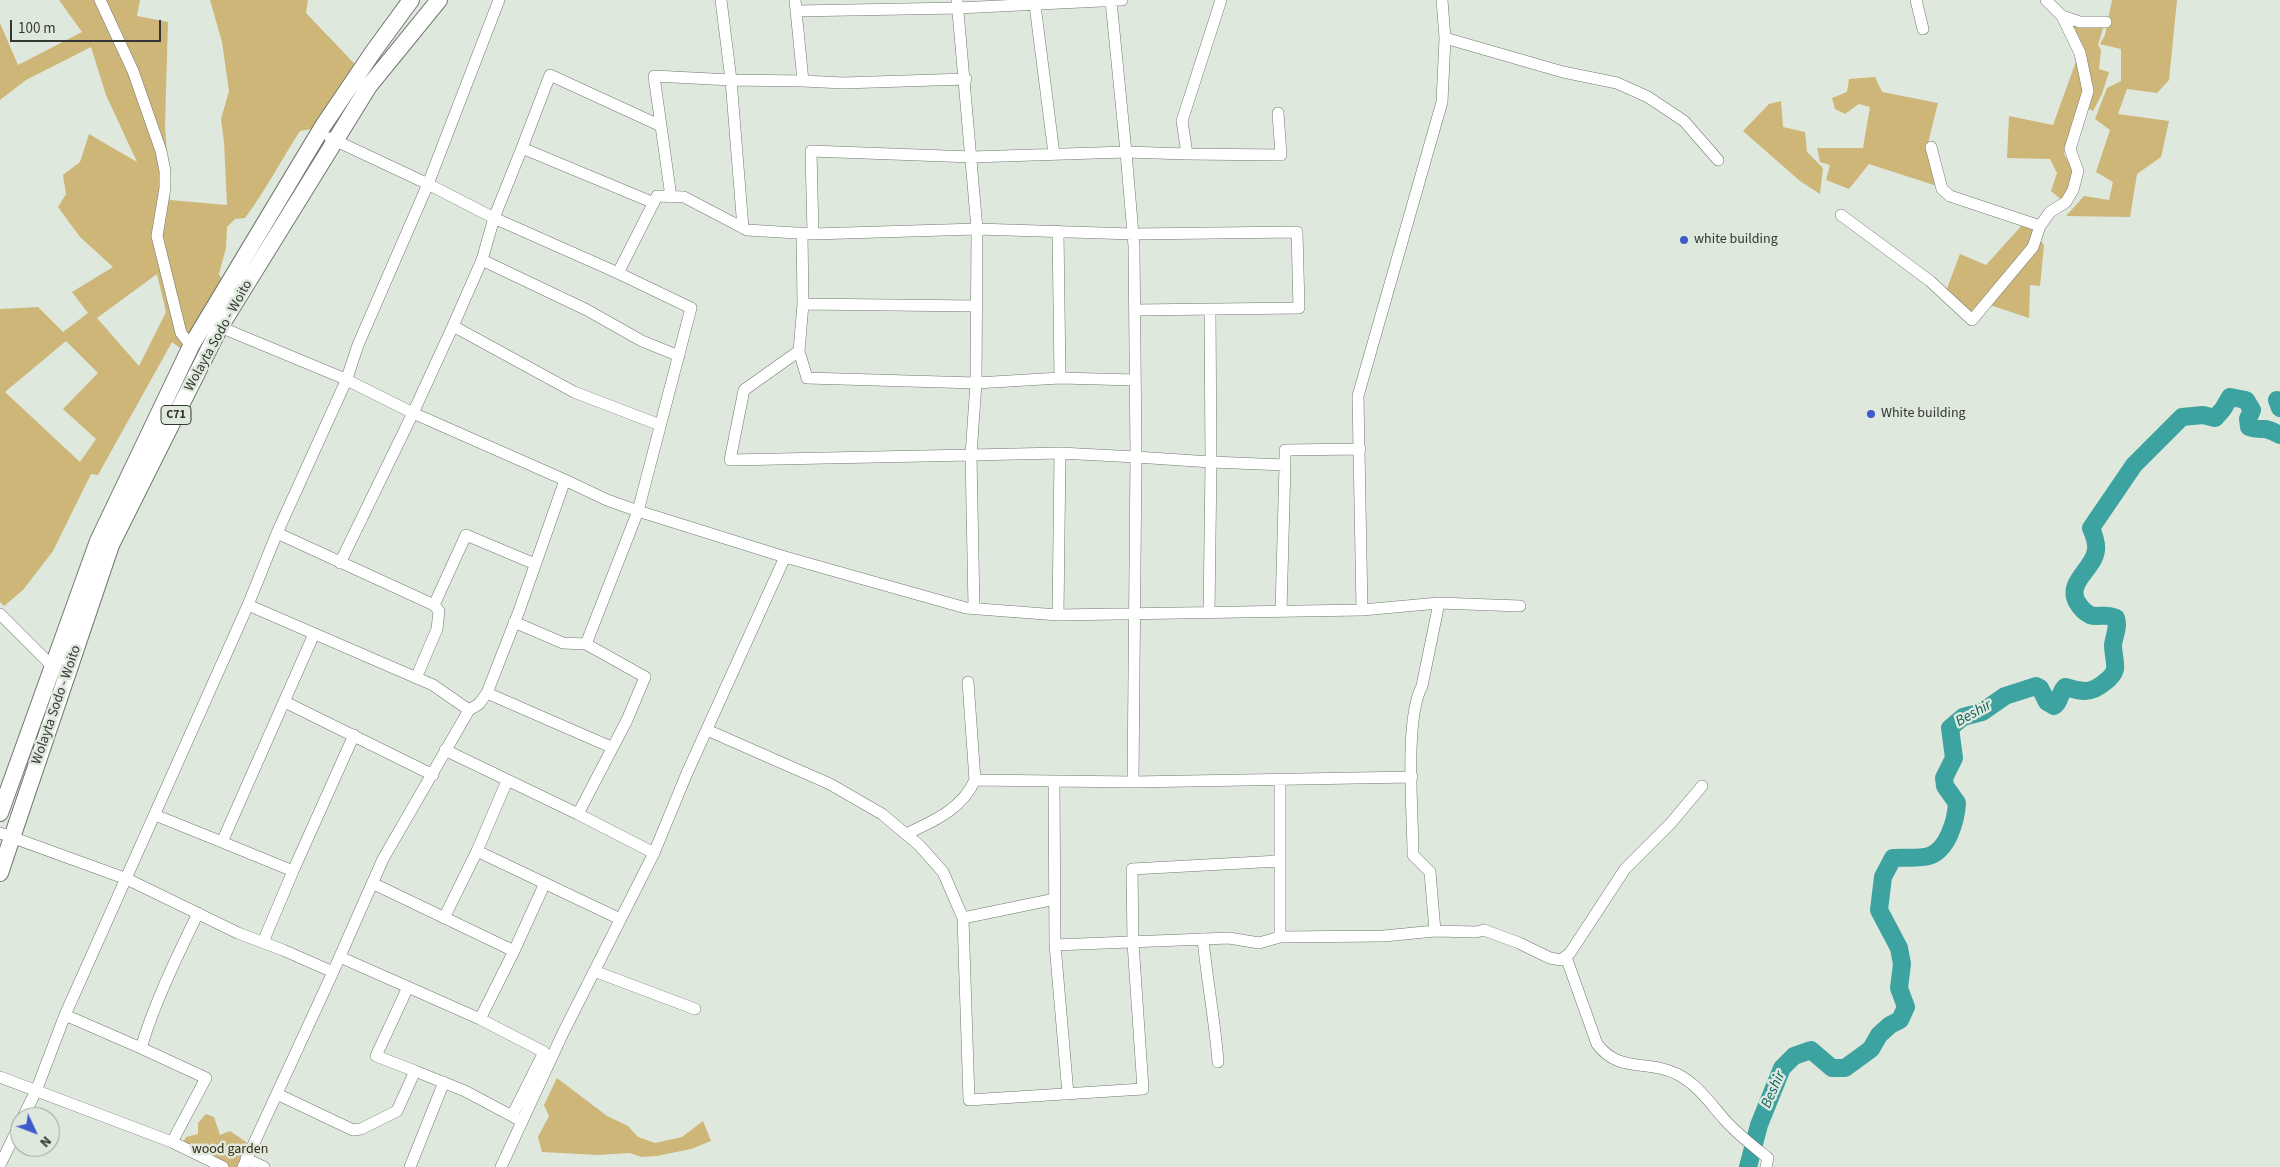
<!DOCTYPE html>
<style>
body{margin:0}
#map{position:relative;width:2280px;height:1167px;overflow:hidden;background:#dfe8dd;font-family:"Source Sans 3",sans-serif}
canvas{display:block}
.north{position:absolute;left:10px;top:1107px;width:50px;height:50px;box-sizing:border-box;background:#dfe8dd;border:1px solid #9aa199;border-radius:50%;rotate:133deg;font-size:14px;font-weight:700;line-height:20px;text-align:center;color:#333632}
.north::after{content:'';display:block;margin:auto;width:18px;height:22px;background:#3f5acd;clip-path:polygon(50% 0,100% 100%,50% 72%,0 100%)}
.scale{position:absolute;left:10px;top:20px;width:151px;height:22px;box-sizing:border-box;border:2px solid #333632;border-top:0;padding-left:6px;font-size:15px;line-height:18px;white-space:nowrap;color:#333632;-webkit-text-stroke:4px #dfe8dd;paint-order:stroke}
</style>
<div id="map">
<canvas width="2280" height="1167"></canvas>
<div class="north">N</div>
<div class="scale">100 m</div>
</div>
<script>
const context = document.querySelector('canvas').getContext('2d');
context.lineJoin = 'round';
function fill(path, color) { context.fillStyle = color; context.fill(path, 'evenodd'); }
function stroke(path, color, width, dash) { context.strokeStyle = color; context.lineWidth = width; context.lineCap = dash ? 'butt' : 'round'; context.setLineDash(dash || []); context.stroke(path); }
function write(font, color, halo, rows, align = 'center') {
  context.font = font + ' "Source Sans 3",sans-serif'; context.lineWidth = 5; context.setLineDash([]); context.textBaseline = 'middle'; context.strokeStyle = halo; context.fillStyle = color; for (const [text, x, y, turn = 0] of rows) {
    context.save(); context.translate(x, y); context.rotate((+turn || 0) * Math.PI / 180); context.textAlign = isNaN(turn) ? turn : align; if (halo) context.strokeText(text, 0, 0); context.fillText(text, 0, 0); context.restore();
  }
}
fill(new Path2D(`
 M59 0H140L137 16 168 22 165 125 170 200 227 205 224 142 221 119 229 91 222 42 210 0H308L306 13 370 80 337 124 300 131C281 160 266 190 245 218L235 219 227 227 226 248 219 274 231 300 197 361 172 342 98 475 91 474 53 551 23 590 4 606 0 602V309L38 307 63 332 88 313 72 292 113 267 80 237 58 207 66 194 63 175 80 162 89 134 137 162 106 95 91 47 26 80 0 100V23L18 65 82 32ZM157 274 166 312 139 366 97 318ZM66 341 98 373 63 409 96 439 80 462 5 392Z
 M2112 0H2177L2169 80 2157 93 2127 89 2118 114 2169 121 2161 157 2137 174 2130 217 2066 216 2084 196 2109 200 2113 182 2096 172 2110 130 2095 119 2107 88 2121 81V49L2100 44 2105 35Z
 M2067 21 2104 25 2098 45 2101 50 2099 69 2109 72 2102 94 2093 111 2087 108 2090 86Z
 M2078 56 2085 92 2064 154 2074 172 2063 201 2051 191 2057 173 2050 159 2007 158 2009 116 2053 125Z
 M1875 77 1882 92 1938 103 1926 151 1937 186 1869 164 1849 189 1826 180 1830 165 1820 162 1817 148H1863L1870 107 1859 104 1845 114 1835 109 1832 98 1847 92 1849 79Z
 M1781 101 1783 127 1805 132 1807 152 1823 168 1820 194 1800 181 1743 131 1769 104Z
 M2024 223 2036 227 2031 246 1973 316 1946 291 1960 254 1986 265Z
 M2039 239 2044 245 2040 286 2030 285 2029 318 1990 305Z
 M557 1078 607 1116 628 1126 638 1137 655 1143 682 1137 703 1121 711 1141 691 1149 657 1156 641 1157 630 1153 597 1155 542 1152 538 1137 549 1116 544 1105Z
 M206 1114 214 1117 220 1135 230 1131 246 1142 251 1150 244 1167H227L182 1145 186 1137 198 1134V1123Z`), '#cdb677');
stroke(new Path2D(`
 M2277 400 2280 408
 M1748 1167 1759 1125 1782 1068 1794 1056 1811 1050 1832 1068H1845L1871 1049 1879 1035 1890 1025 1900 1020 1906 1007 1899 988 1902 964 1899 948 1879 910 1883 877 1893 858C1904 857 1919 859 1929 856 1948 850 1956 820 1957 803L1945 786 1944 778 1954 758 1950 728 1963 717 1982 712 2005 696 2036 686 2040 688 2047 702 2054 706C2061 701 2059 693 2065 687 2082 692 2091 694 2105 682 2109 679 2114 674 2115 669 2116 663 2113 653 2113 645 2114 636 2119 628 2116 618 2105 613 2098 618 2090 615 2084 612 2080 607 2077 602 2066 582 2094 569 2096 550 2097 543 2094 535 2091 528L2134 465 2182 417 2203 415 2215 418 2223 409 2230 397 2246 400 2252 410 2248 419 2249 427C2256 430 2258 429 2265 429 2271 430 2276 433 2280 435`), '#3da3a0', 18);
const minor = new Path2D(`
 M100 0 133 71 161 151 165 171V188L157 236 181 333 191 346
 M721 0 731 80 743 228
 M957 0 977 229 976 383 971 455 1060 453
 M1221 0 1182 121 1187 154 1126 152 1134 246 1136 457 1060 453 1058 615 1362 610
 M1442 0 1445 38 1442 102 1358 396 1362 610 1439 603 1520 606
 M1916 0 1923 29
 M1111 1 1126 152 972 157 811 151 813 234 977 229 1133 234 1297 232 1299 308 1135 310
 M1035 5 1054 154
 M796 11 958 8 1122 0
 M2062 16 2080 22H2106
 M1445 38 1563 72 1617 83 1648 97 1684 121 1718 160
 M803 81 843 83 966 79
 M330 138 428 184 499 0
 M1931 147 1942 189 1950 196 2040 226
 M522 148 494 218 618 273
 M1187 154 1281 155 1278 113
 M671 197 654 76 731 80 803 81 795 0
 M654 203 522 148 550 75 661 126
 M1841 215 1930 281 1972 320 2033 247 2040 226 2050 212 2066 202 2073 190 2078 171 2070 149 2088 91 2080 53 2062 16 2046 0
 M1058 231 1060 378 1135 380
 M802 233 803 304
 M482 260 453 326 574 392 660 425
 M220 327 343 378 413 413 565 480 519 611 487 693 479 704 469 710
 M799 351 807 378 976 383 1060 378
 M565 480 607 500 638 511 586 644 645 677 627 720 578 814
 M277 533 434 605 439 611 437 629 416 678
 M785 557 638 511 691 308 618 273 657 196 684 197 747 230 813 234
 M340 563 413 413 453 326
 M434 605 466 535 535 564
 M974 608 971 455 730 460 744 390 799 351 803 304 976 306
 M1281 611 1285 465
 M1209 613 1211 462 1285 465V450L1360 449
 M0 614 52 666
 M514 622 563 643 586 644
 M314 634 222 842 293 871 354 735
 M487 693 611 747
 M285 702 433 775
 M707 730 830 784 882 814 919 845 943 872 963 918 1055 899
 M445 750 578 814 654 853
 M975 780 1133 782 1412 777
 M1054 781 1055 945 1229 938 1259 943 1280 937 1384 936 1435 931 1476 932 1484 930 1519 943 1550 958 1561 960 1570 953 1625 869 1671 823 1702 786
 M1133 782 1136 457 1211 462 1210 309
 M155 815 222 842
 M0 833 127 879 238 933 283 950 333 972 383 859 469 710 433 685 248 605
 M906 834C934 821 962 809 975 780L968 682
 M477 851 620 919
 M374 884 514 951 480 1019 544 1052 512 1116 521 1121
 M444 918 477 851 507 781
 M963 918 969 1100 1143 1089 1133 943 1132 869 1279 861
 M1435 931 1430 872 1413 855C1413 813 1404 720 1422 686L1439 603
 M1280 937V780
 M1203 939C1207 981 1215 1021 1218 1062
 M263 942 293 871
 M1055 945 1068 1094
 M514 951 545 883
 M340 957 480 1019
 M1566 957 1597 1044C1620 1074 1646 1059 1677 1074 1697 1084 1710 1103 1724 1119 1737 1134 1753 1146 1768 1158L1766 1167
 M594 971 695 1009
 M408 987 376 1056 415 1071
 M65 1015 141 1048C155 1001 177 957 198 913
 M141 1048 206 1078 172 1142
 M0 1077 172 1142 223 1167
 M277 1094 353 1130 361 1129 397 1111 415 1071 465 1091 512 1116
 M23 1117 36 1091 65 1015 248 605 277 533 346 381 358 345 428 184 494 218 482 260 587 310 642 341 679 356
 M246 1159 264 1167
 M0 1165 20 1124
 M243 1167 333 972
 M410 1167 444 1082
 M501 1167 563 1033 654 853 687 773 785 557 966 608 1058 615`);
const highway = new Path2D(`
 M0 813 98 541 191 346 323 126 373 52 411 0
 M0 873 111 545 220 327 369 86 439 0`);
stroke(minor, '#717970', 12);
stroke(highway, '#717970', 18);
stroke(minor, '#fff', 11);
stroke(highway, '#fff', 16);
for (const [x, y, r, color] of [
 [1684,240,5,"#3f5acd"],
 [1871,414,5,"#3f5acd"]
]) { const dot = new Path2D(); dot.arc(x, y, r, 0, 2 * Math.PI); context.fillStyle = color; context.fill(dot); stroke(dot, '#dfe8dd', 2); }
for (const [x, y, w] of [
 [176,415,30]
]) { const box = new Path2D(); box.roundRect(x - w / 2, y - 9.5, w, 19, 4); context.fillStyle = '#dfe8dd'; context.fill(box); stroke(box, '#333632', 1); }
write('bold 12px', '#333632', null, [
 ["C71",176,415]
]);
write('14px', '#333632', '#dfe8dd', [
 ["white building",1694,240],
 ["White building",1881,414]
], 'left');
write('14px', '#333632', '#dfe8dd', [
 ["Wolayta Sodo - Woito",219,336,-61],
 ["Wolayta Sodo - Woito",57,705,-71]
]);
write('14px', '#382d0e', '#dfe8dd', [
 ["wood garden",230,1150]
]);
write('italic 15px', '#0b615f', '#dfe8dd', [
 ["Beshir",1974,714,-29],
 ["Beshir",1774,1090,-66]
]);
</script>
